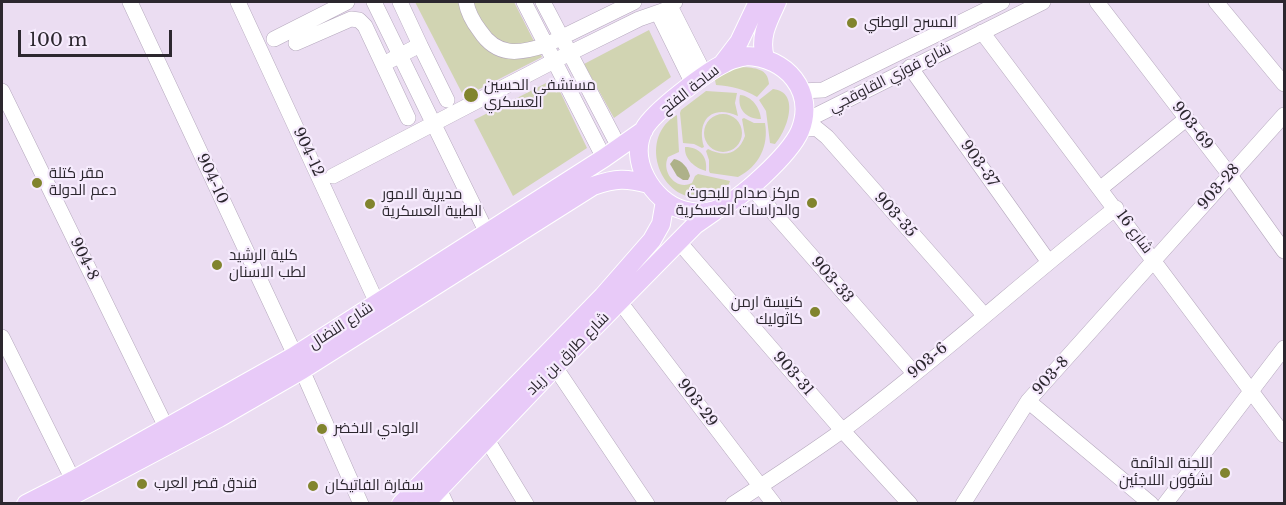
<!DOCTYPE html>
<meta charset="utf-8">
<style>
body{margin:0}
#map{position:relative;width:1286px;height:505px;overflow:hidden;background:#ebddf2;font-family:"Libre Baskerville",serif}
canvas{display:block}
.frame{position:absolute;inset:0;border:3px solid #2c272f;pointer-events:none}
.scale{position:absolute;left:18px;top:30px;width:154px;height:27px;box-sizing:border-box;border:3px solid #2c272f;border-top:0;padding-left:8px;font-size:18px;line-height:21px;white-space:nowrap;color:#2c272f;-webkit-text-stroke:4px #f6ebfd;paint-order:stroke}
</style>
<div id="map">
<canvas width="1286" height="505"></canvas>
<div class="frame"></div>
<div class="scale">100 m</div>
</div>
<script>
const context = document.querySelector('canvas').getContext('2d');
context.lineJoin = 'round';
function fill(path, color) { context.fillStyle = color; context.fill(path, 'evenodd'); }
function stroke(path, color, width, dash) { context.strokeStyle = color; context.lineWidth = width; context.lineCap = dash ? 'butt' : 'round'; context.setLineDash(dash || []); context.stroke(path); }
function write(font, color, halo, rows, align = 'center') {
  context.font = font + ' "Libre Baskerville",Cairo,serif'; context.lineWidth = 4.5; context.setLineDash([]); context.textBaseline = 'middle'; context.strokeStyle = halo; context.fillStyle = color; for (const [text, x, y, turn = 0] of rows) {
    context.save(); context.translate(x, y); context.rotate((+turn || 0) * Math.PI / 180); context.textAlign = isNaN(turn) ? turn : align; if (halo) context.strokeText(text, 0, 0); context.fillText(text, 0, 0); context.restore();
  }
}
fill(new Path2D(`
 M415 2H514L542 57 464 97Z
 M649 30 671 77 614 118 584 64Z
 M741 67C755 68 768 68 769 84L757 97C744 89 732 86 716 85L715 80C723 72 731 69 741 67Z
 M554 79 587 148 513 196 474 120Z
 M773 89C801 92 787 131 775 144L770 143 766 111 759 100Z
 M706 91 737 93 735 103 738 116C712 104 696 120 704 147L702 148 694 144 683 143 680 113 681 110Z
 M740 95C752 96 760 108 761 119 746 119 737 109 740 95Z
 M704 133a19 19 0 1 1 38 0a19 19 0 1 1-38 0Z
 M677 115 679 152 668 157C661 172 676 191 692 183L695 176 698 174 730 181C727 190 722 194 713 196 661 211 635 138 677 115Z
 M744 118 754 123H765C769 146 759 166 738 177L710 173 709 171V160L706 151 708 149C724 157 738 155 745 136L742 119Z
 M685 147C700 147 708 157 706 171 695 168 684 159 685 147Z`), '#d1d4b2');
fill(new Path2D(`
 M674 159C682 160 688 168 690 176L688 180H683L677 176 670 164Z`), '#aeb189');
const minor = new Path2D(`
 M130 2 302 370 361 504
 M238 2 377 303
 M374 2 487 233
 M466 2C468 13 473 22 480 31 497 57 519 54 546 45L634 2
 M524 2 604 158
 M543 2 619 147
 M1097 2 1229 174 1284 251
 M1216 2 1284 84
 M670 6 705 75
 M658 13 693 84
 M982 32 1284 435
 M274 39 347 2
 M296 43 351 19 359 20 365 26 408 118
 M420 45 447 100
 M391 60 420 45 400 2
 M910 67 1048 261
 M2 91 166 427
 M801 91 823 90 1002 2
 M803 122 1043 2
 M800 130 816 128 827 137 984 315
 M333 176 554 61 639 19 665 10 675 2
 M751 187 914 373
 M1101 188 1186 119
 M679 242 842 430 910 504
 M620 302 774 504
 M2 337 73 480
 M555 367 647 504
 M1028 401 1151 504
 M486 438 526 504
 M439 489 446 504
 M733 504C770 480 807 456 843 430 937 360 1024 280 1116 208
 M963 504 1028 401 1284 115
 M1165 504 1284 348`);
const major = new Path2D(`
 M746 56C786 57 816 91 800 131 790 154 739 202 715 210 705 213 693 213 683 210 652 201 628 160 644 129 654 111 706 72 725 63 732 59 739 58 746 56Z
 M765 58C759 37 768 21 777 2
 M723 63 739 42 758 2
 M26 504 73 480 294 356 604 158 644 130
 M57 504 219 418 302 370 593 186C616 178 626 178 649 184
 M401 504 603 296 652 240 661 224 665 201
 M425 504 555 367 695 225 715 211`);
stroke(minor, '#b5a8bd', 16);
stroke(major, '#fff', 20);
stroke(minor, '#fff', 15);
stroke(major, '#e8caf8', 18);
for (const [x, y, r, color] of [
 [852,23,6,"#81842e"],
 [471,95,8,"#81842e"],
 [37,183,6,"#81842e"],
 [812,203,6,"#81842e"],
 [370,204,6,"#81842e"],
 [217,265,6,"#81842e"],
 [815,312,6,"#81842e"],
 [322,429,6,"#81842e"],
 [1225,473,6,"#81842e"],
 [142,484,6,"#81842e"],
 [313,486,6,"#81842e"]
]) { const dot = new Path2D(); dot.arc(x, y, r, 0, 2 * Math.PI); context.fillStyle = color; context.fill(dot); stroke(dot, '#f6ebfd', 2); }
write('15px', '#2c272f', '#f6ebfd', [
 ["المسرح الوطني",864,23],
 ["مستشفى الحسين",484,86],
 ["العسكري",484,103],
 ["مقر كتلة",49,174],
 ["دعم الدولة",49,191],
 ["مركز صدام للبحوث",800,194,"right"],
 ["والدراسات العسكرية",800,211,"right"],
 ["مديرية الامور",382,195],
 ["الطبية العسكرية",382,212],
 ["كلية الرشيد",229,256],
 ["لطب الاسنان",229,273],
 ["كنيسة ارمن",803,303,"right"],
 ["كاثوليك",803,320,"right"],
 ["الوادي الاخضر",334,429],
 ["اللجنة الدائمة",1213,464,"right"],
 ["لشؤون اللاجئين",1213,481,"right"],
 ["فندق قصر العرب",154,484],
 ["سفارة الفاتيكان",325,486]
], 'left');
write('15px', '#2c272f', '#f6ebfd', [
 ["شارع فوزي القاوقجي",890,78,-27],
 ["ساحة الفتح",690,90,-38],
 ["903-69",1192,126,52],
 ["904-12",308,152,65],
 ["903-37",979,164,55],
 ["904-10",212,179,65],
 ["903-28",1219,187,-49],
 ["903-35",895,215,48],
 ["شارع 16",1134,232,53],
 ["904-8",84,259,64],
 ["903-33",832,280,49],
 ["شارع النضال",341,326,-33],
 ["شارع طارق بن زياد",568,354,-45],
 ["903-6",928,361,-40],
 ["903-31",793,374,49],
 ["903-8",1051,376,-48],
 ["903-29",697,403,53]
]);
</script>
